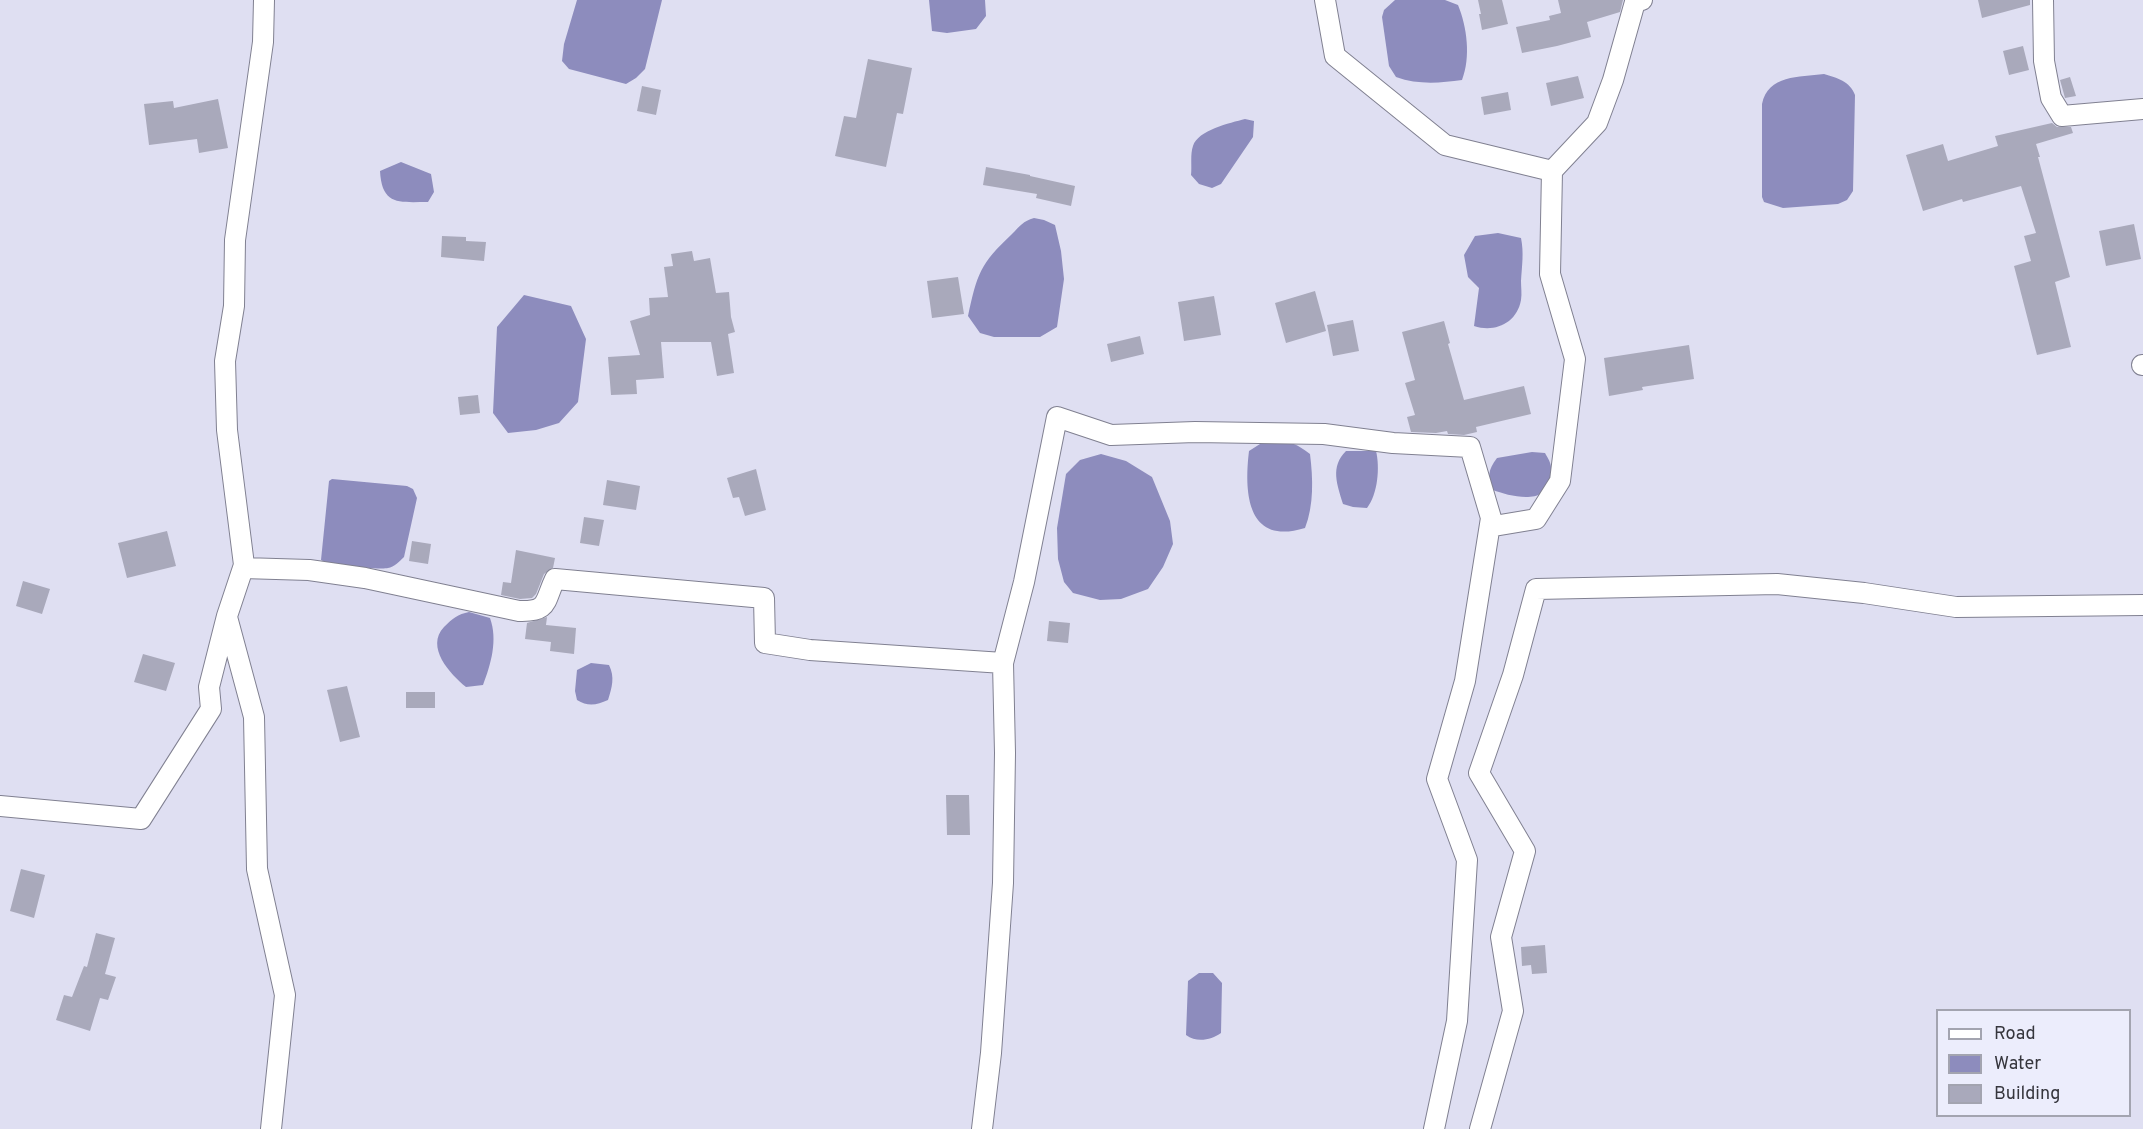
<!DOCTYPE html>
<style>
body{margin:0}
#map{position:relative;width:2143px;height:1129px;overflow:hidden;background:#dfdff2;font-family:Overpass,sans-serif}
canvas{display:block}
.legend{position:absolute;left:1936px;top:1009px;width:195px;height:108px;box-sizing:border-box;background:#ecedfc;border:2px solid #a3a4b0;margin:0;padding:8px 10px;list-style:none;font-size:18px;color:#36363d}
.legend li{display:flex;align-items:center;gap:12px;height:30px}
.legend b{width:30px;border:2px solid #a3a4b0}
</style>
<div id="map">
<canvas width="2143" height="1129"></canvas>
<ul class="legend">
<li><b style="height:8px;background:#fff"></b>Road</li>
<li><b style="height:16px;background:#8d8cbd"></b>Water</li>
<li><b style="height:16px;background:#a9a9bb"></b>Building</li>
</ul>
</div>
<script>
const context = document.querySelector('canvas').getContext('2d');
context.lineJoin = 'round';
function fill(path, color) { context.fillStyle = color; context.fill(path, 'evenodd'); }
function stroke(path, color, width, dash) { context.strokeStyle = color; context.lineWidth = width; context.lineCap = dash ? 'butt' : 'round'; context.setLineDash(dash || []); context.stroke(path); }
fill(new Path2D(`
 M577 0H662L645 69 636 78 626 84 569 69 562 61 564 44Z
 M929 0H985L986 16 976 29 947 33 932 31Z
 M1395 0H1445L1458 5C1467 27 1471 57 1462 80 1440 83 1418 85 1396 77L1389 66 1382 17 1384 10Z
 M1824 74C1837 78 1850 81 1855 95L1853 191 1847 200 1838 204 1783 208 1764 202 1762 197V104C1768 75 1799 77 1824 74Z
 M1245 119 1254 121 1253 137 1221 184 1212 188 1199 184 1191 175C1192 166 1190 154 1193 146 1198 130 1230 123 1245 119Z
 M401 162 431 174 434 192 428 202C399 202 382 206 380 171Z
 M1034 218 1044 220 1055 225 1061 251 1064 279 1057 327 1040 337H994L980 333 968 316C977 274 980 264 1012 234 1020 226 1023 221 1034 218Z
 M1498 233 1521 238C1524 253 1522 265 1521 281 1521 287 1522 294 1521 300 1517 323 1495 333 1474 326L1479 288 1468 277 1464 255 1475 236Z
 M524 295 571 306 586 339 578 402 559 423 536 430 508 433 493 413 497 327Z
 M1274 440C1289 440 1298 445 1310 454 1313 478 1314 505 1305 528 1247 546 1244 493 1249 451L1260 444Z
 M1346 451H1376C1380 467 1378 494 1367 508L1353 507 1343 504C1337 484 1330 467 1346 451Z
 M1532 452 1545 453C1552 465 1552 466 1550 480 1546 506 1509 496 1493 490 1487 477 1488 470 1497 458Z
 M1101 454 1126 461 1152 477 1170 521 1173 544 1163 567 1148 589 1121 599 1100 600 1073 593 1064 582 1058 559 1057 528 1066 474 1080 460Z
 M332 479 407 486 413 489 417 498 404 557C400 561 394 567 388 568 380 570 327 565 321 560L329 481Z
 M469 612 490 618C498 640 491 664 483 685L466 687C450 674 425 647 444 627 452 619 458 614 469 612Z
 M591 663 609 665C615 677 612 687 608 700 597 705 588 707 577 700L575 691 577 670Z
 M1199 973H1213L1222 983 1221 1033C1211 1040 1197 1043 1186 1035L1188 981Z`), '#8d8cbd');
fill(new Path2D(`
 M1478 0H1502L1508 24 1482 30 1479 14H1481Z
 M1558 0H1623L1620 12 1587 22 1591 37 1557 46 1522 53 1516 27 1550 20 1549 16 1561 13Z
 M1978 0H2030V5L1982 18Z
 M2023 46 2029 70 2009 75 2003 51Z
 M868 59 912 68 903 114 897 113 886 167 835 156 844 116 856 118Z
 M1578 76 1584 98 1551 106 1546 83Z
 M2070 77 2076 96 2065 98 2060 80Z
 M642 86 661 90 656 115 637 111Z
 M1508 92 1511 110 1484 115 1481 97Z
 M218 99 228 148 199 153 197 139 149 145 144 104 173 101 174 108Z
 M2052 123 2057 127H2071L2073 133 2036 144 2040 157H2038L2070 277 2055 282 2071 347 2037 355 2014 266 2031 261 2024 236 2036 233 2021 186 1963 202 1962 199 1923 211 1906 155 1943 144 1948 161 1998 146 1995 136Z
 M986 167 1030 175V176L1075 186 1071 206 1036 198 1037 194 983 185Z
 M2134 224 2141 259 2106 266 2099 231Z
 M442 236 466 237V241L486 242 484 261 441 257Z
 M692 251 694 261 710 258 716 293 729 292 731 317 735 332 728 334 734 373 717 376 711 342H661L664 378 636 380 637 394 611 395 608 357 640 355 630 321 650 315 649 298 668 297 664 267 673 266 671 254Z
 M958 277 964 314 932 318 927 281Z
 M1315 291 1326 331 1286 343 1275 303Z
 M1214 296 1221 335 1184 341 1178 302Z
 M1353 320 1359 351 1333 356 1327 325Z
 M1444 321 1450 343 1448 344 1464 400 1524 386 1531 414 1476 427 1477 432 1464 435 1448 434 1447 431 1436 433 1411 432 1407 417 1415 415 1405 383 1415 380 1402 332Z
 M1140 336 1144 354 1111 362 1107 344Z
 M1689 345 1694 379 1642 387 1643 390 1609 396 1604 358Z
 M478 395 480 413 460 415 458 397Z
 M756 469 766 510 745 516 739 497 733 498 727 478Z
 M607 480 640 486 636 510 603 505Z
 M584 517 604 520 599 546 580 543Z
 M167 531 176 566 127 578 118 543Z
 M412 541 431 544 428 564 409 561Z
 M516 550 555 558 553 568 544 574 536 594 532 598 520 599 501 595 503 582 511 583Z
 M23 581 50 589 42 614 16 606Z
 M547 617 546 625 576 628 574 654 550 651 551 642 525 639 527 623Z
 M1049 621 1070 623 1068 643 1047 641Z
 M143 654 175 663 166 691 134 682Z
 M347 686 360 737 340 742 327 690Z
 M406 692H435V708H406Z
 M946 795H969L970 835H947Z
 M21 869 45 875 34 918 10 911Z
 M96 933 115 938 105 974 116 977 108 1000 100 998 90 1031 56 1020 64 995 72 997 84 966 87 967Z
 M1545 945 1547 973 1532 974 1531 965 1522 966 1521 947Z`), '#a9a9bb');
const minor = new Path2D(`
 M1325 0 1335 56 1445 145 1552 171 1550 274 1575 359 1560 481 1536 519 1494 526 1491 518 1465 681 1437 779 1467 860 1457 1021 1434 1129
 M2043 0 2044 61 2051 98 2062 116 2143 109
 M1552 171 1597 123 1613 80 1635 2 1642 0
 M2142 365H2143
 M243 568 309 570 365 578 519 611C549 612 544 602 555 579L764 598 765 643 810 650 1003 663
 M227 617 254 717 257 869 285 995 271 1129
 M0 806 141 819 211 709 209 687 227 616 244 565 227 430 225 361 234 306 235 240 263 42 264 0
 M982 1129 991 1053 1003 883 1005 753 1003 663 1024 582 1057 417 1111 435 1195 432 1324 434 1393 443 1470 447 1491 518
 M1480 1129 1513 1011 1501 937 1525 851 1479 773 1513 675 1536 589 1777 584 1864 593 1956 607 2143 605`);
stroke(minor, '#808091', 22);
stroke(minor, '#fff', 20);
</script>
